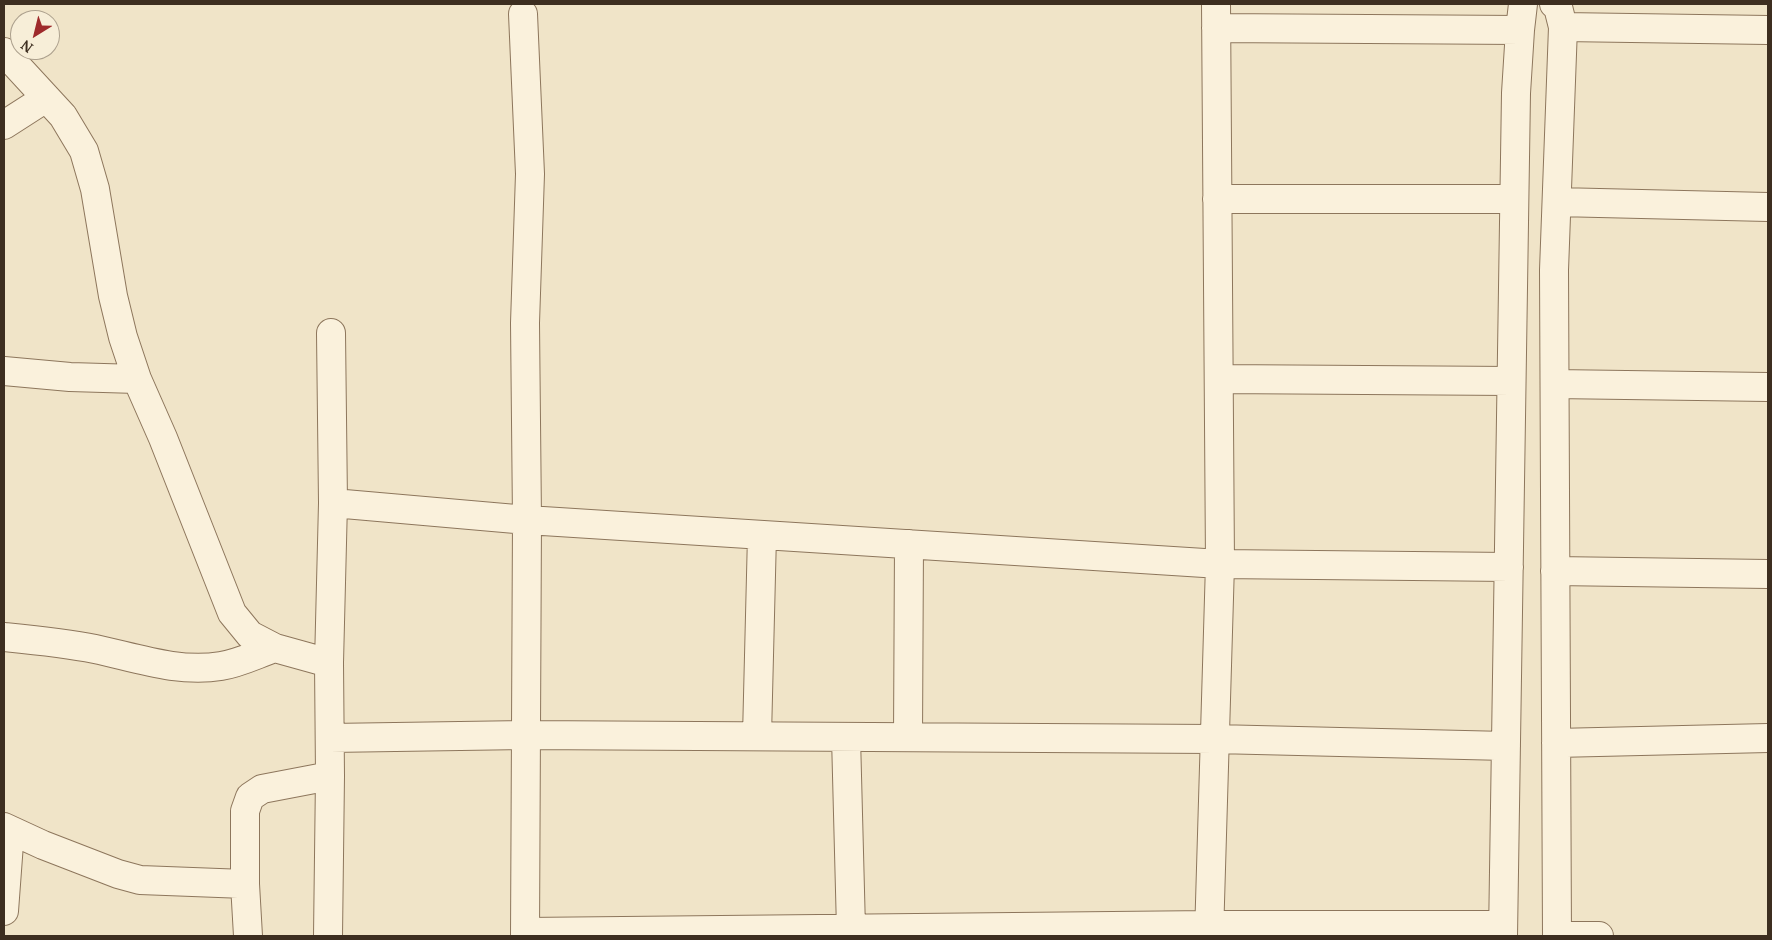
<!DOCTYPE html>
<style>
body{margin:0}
#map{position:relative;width:1772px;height:940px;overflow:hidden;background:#f0e4c8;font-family:"PT Serif",serif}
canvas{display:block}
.frame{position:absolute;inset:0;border:5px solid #3d2e20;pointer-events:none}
.north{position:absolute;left:10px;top:10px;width:50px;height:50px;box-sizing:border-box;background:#f7eed8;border:1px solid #ada18e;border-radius:50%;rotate:216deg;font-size:14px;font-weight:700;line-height:20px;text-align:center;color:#3d2e20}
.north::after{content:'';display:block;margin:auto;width:18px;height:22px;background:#9e2a2b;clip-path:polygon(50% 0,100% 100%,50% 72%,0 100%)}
</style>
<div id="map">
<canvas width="1772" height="940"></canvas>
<div class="frame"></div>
<div class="north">N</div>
</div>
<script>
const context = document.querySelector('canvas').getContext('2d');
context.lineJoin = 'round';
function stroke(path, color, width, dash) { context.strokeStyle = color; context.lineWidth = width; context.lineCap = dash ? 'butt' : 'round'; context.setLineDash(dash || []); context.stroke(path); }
const minor = new Path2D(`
 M1554 4 1558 7 1563 27 1554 270 1557 936
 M523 14 530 174 525 323 527 520 525 936
 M1563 27 1768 30
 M1216 28 1520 30
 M4 52 63 116 84 151 95 189 113 296 123 337 137 379 163 438 232 613 250 635 275 648 329 663
 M4 125 46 98
 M1217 199H1514
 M1557 202 1768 207
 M4 371 70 377 137 379
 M1219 379 1511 381
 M1555 384 1768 387
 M333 503 527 520 1220 564 1509 567
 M1555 571 1768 574
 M4 637C34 640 65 643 95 649 137 658 178 673 221 666 240 663 257 654 275 648
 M757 736 762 535
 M846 737 851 929
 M908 737 909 544
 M330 738 525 735 1215 739 1506 746
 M1556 743 1768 738
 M4 827 43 845 118 874 140 880 245 884
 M4 911 10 830
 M525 932 1210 925H1503
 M248 936 245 884V811L250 797 262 789 330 776
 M328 936 330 776 329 663 333 503 331 333
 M1209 936 1220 564 1216 4
 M1503 936 1516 93 1520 30 1523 4
 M1557 936H1599`);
stroke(minor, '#8d765c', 30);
stroke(minor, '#faf1dc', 28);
</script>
